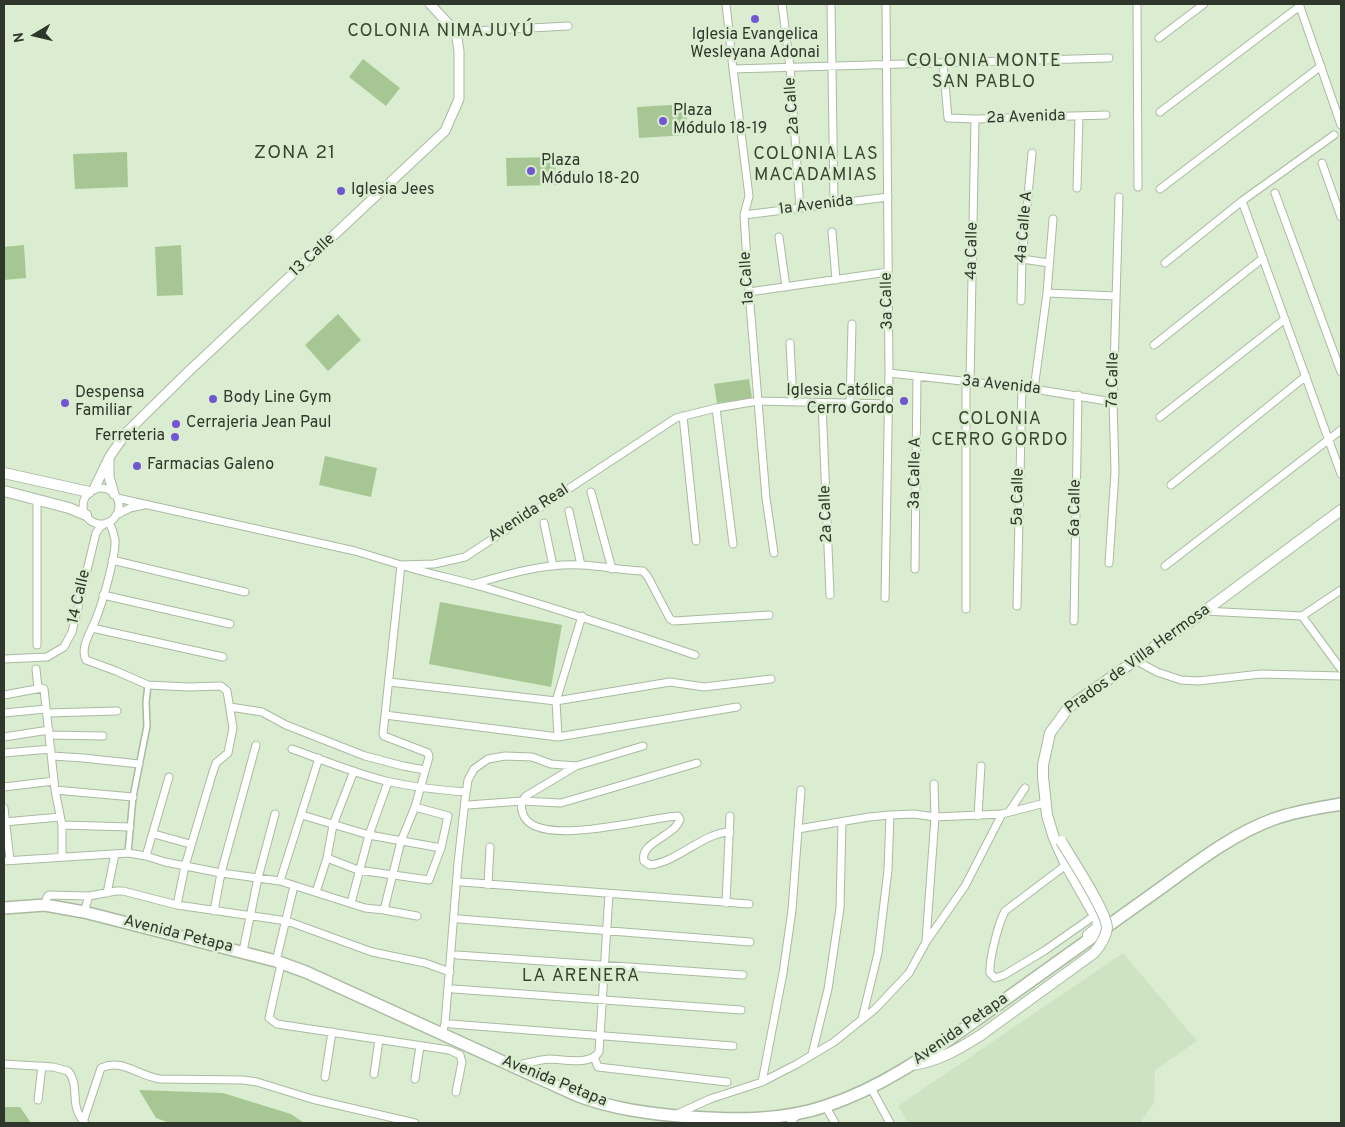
<!DOCTYPE html>
<meta charset="utf-8">
<style>
body{margin:0}
#map{position:relative;width:1345px;height:1127px;overflow:hidden;background:#dbedd1;font-family:Overpass,sans-serif}
canvas{display:block}
.frame{position:absolute;inset:0;border:5px solid #2f362b;pointer-events:none}
.north{position:absolute;left:10px;top:10px;width:50px;height:50px;-webkit-text-stroke:4px #dbedd1;paint-order:stroke;rotate:261deg;font-size:14px;font-weight:700;line-height:20px;text-align:center;color:#2f362b}
.north::after{content:'';display:block;margin:auto;width:18px;height:22px;background:#2f362b;clip-path:polygon(50% 0,100% 100%,50% 72%,0 100%)}
</style>
<div id="map">
<canvas width="1345" height="1127"></canvas>
<div class="frame"></div>
<div class="north">N</div>
</div>
<script>
const context = document.querySelector('canvas').getContext('2d');
context.lineJoin = 'round';
function fill(path, color) { context.fillStyle = color; context.fill(path, 'evenodd'); }
function stroke(path, color, width, dash) { context.strokeStyle = color; context.lineWidth = width; context.lineCap = dash ? 'butt' : 'round'; context.setLineDash(dash || []); context.stroke(path); }
function write(font, color, halo, rows, align = 'center') {
  context.font = font + ' Overpass,sans-serif'; context.lineWidth = 5; context.setLineDash([]); context.textBaseline = 'middle'; context.strokeStyle = halo; context.fillStyle = color; for (const [text, x, y, turn = 0] of rows) {
    context.save(); context.translate(x, y); context.rotate((+turn || 0) * Math.PI / 180); context.textAlign = isNaN(turn) ? turn : align; if (halo) context.strokeText(text, 0, 0); context.fillText(text, 0, 0); context.restore();
  }
}
fill(new Path2D(`
 M1123 953 1197 1041 1155 1070 1154 1103 1140 1123H908L898 1106Z`), '#cde3c1');
fill(new Path2D(`
 M363 59 400 88 386 106 349 77Z
 M686 104 688 135 639 138 637 107Z
 M127 152 128 187 75 189 73 154Z
 M555 157 556 185 507 186 506 158Z
 M24 245 26 278 4 280V247Z
 M181 245 183 295 157 296 155 247Z
 M338 314 361 340 328 371 305 345Z
 M749 379 752 398 717 403 714 384Z
 M325 456 377 468 371 497 319 485Z
 M440 602 562 625 551 687 429 664Z
 M139 1090 223 1093 291 1114 304 1123H170L156 1118Z
 M4 1107H20L31 1123H4Z`), '#a6c793');
const pedestrian = new Path2D(`
 M128 853 133 797 147 726 146 702 148 685`);
const minor = new Path2D(`
 M726 4 733 69 749 196 744 215 749 292 766 498 774 553
 M782 4 790 67 800 208
 M831 4 834 203
 M1137 4 1138 187
 M1299 4 1341 125
 M456 32 568 26
 M1159 38 1204 4
 M943 63 948 118 975 119 1106 115
 M733 69 1109 58
 M1160 112 1300 6
 M1322 163 1341 217
 M1077 188 1079 116
 M1160 189 1321 66
 M1275 193 1341 372
 M1242 201 1341 474
 M744 215 888 197
 M832 232 836 280
 M779 237 786 287
 M1022 259 1049 263
 M1165 263 1242 201 1334 135
 M749 292 888 272
 M1047 293 1116 296
 M1021 301 1022 259 1032 153
 M790 343 793 402
 M1154 345 1263 258
 M889 373 1034 389 1113 402
 M966 382V609
 M970 382 975 119
 M1034 389 1047 293 1053 219
 M822 403 830 595
 M850 404 852 324
 M716 408 733 544
 M683 416 696 541
 M1160 417 1285 319
 M1171 485 1306 376
 M83 506a18 18 0 1 1 36 0a18 18 0 1 1-36 0Z
 M591 492 612 569
 M117 498 355 551 401 565 434 564 465 557 676 418 716 408 758 401 889 404
 M37 500V645
 M569 511 581 565
 M116 515 130 508 144 505
 M109 522C112 528 114 534 115 540 116 555 103 601 97 616 93 629 79 647 86 660L116 671 148 685 189 687 221 686 227 691 233 728 228 753 216 763 212 775 185 866 177 905
 M544 523 553 566
 M112 560 245 592
 M1109 563 1115 472 1113 402 1119 197
 M1165 566 1341 430
 M915 569 917 377
 M474 584C508 574 545 563 581 565 601 566 622 570 643 571L648 577 670 619 674 621 769 615
 M103 595 230 624
 M885 598 889 373 886 4
 M1017 606 1022 388
 M1204 611 1302 616 1341 590
 M1302 616 1341 669
 M1074 621 1078 395
 M92 628 223 657
 M4 659 47 657 64 647 72 632 96 533 100 527 106 523
 M1135 660 1157 672 1181 680 1198 681 1261 674 1341 676
 M36 669 38 688
 M389 682 556 701 670 682 704 687 771 679
 M4 695 42 688 44 689 55 790 62 825V856
 M230 707 262 712 286 725 365 756 403 766 425 770
 M4 713 46 709
 M47 713 117 711
 M385 715 558 737 737 707
 M49 735 103 736
 M4 737 49 730
 M558 737 556 701 582 616
 M292 749C323 760 354 773 386 781 412 787 439 790 466 792
 M4 753 51 749
 M52 756 83 758 139 764
 M576 766 526 796C521 802 520 806 523 814 535 850 649 817 678 816L680 819C675 837 639 842 644 861L650 865C678 862 704 832 730 832
 M4 787 54 781
 M55 790 133 797
 M468 805 522 801 561 803 697 763
 M4 808 10 860
 M1009 812 1025 788
 M302 815 369 835 441 848
 M978 816 981 766
 M4 822 60 817
 M62 825 130 827
 M798 829 869 817 890 815 914 814 935 817 1002 814 1045 803
 M154 834 190 844
 M146 856 169 777
 M327 858 358 870 429 880 441 848 448 816 415 807
 M4 861 128 853 146 856 165 862 221 873 280 881 365 908 384 910 417 916
 M1066 865 1005 911C998 924 989 960 990 973L995 978 1004 975 1044 951 1094 916
 M280 881 319 758
 M462 882 749 904
 M488 885 490 847
 M316 892 327 858 333 825 354 771
 M107 893 115 854
 M351 903 369 835 388 782
 M726 903 730 816
 M45 905 47 897 49 895 89 896 116 891H123L177 905 287 921 372 952 425 963 450 972
 M384 910 401 841 415 807 429 757 428 753 384 736 383 734 401 565C431 575 462 580 493 590 561 610 628 632 695 655
 M214 911 221 873 256 745
 M84 912 89 896
 M459 919 750 942
 M926 941 935 817 934 784
 M243 951 258 878 275 814
 M457 955 743 975
 M276 961 294 886
 M281 964 269 1018 277 1024 449 1050 460 1055 462 1062 456 1092
 M454 989 741 1010
 M862 1019 878 953 888 870 890 815
 M451 1024 733 1046
 M442 1033 445 1024 458 863 465 800 468 780 474 769 488 759 505 756 532 757 551 764 576 766 643 746
 M812 1054 828 989 840 908 842 822
 M594 1057 598 1067 727 1082
 M4 1064 53 1067 68 1071C81 1086 68 1106 85 1123
 M513 1066C525 1064 537 1060 549 1059 563 1059 590 1066 599 1052L609 894
 M374 1074 379 1040
 M325 1077 332 1032
 M415 1079 420 1046
 M762 1082 783 973 792 910 801 790
 M871 1088 890 1123
 M38 1100 42 1066
 M826 1107 835 1123
 M675 1115 710 1099 762 1082 797 1064 834 1042 875 1009 909 973 926 942 965 886 1002 814
 M83 1122 101 1068C122 1058 138 1076 160 1079L243 1080 257 1082 312 1099 415 1123
 M790 1123 799 1113`);
const tertiary = new Path2D(`
 M109 461V477L114 494
 M94 489 110 456 127 432 189 371 445 131 459 99V51L456 32 430 4`);
const secondary = new Path2D(`
 M4 473 89 492
 M4 491 69 508 86 515
 M1088 935 1097 928 1098 921 1066 865 1054 838 1047 815 1043 777V765L1050 733 1069 707 1198 616 1341 510
 M911 1065C937 1062 959 1049 981 1035`);
const primary = new Path2D(`
 M4 908 45 905 84 912 276 961 306 972 576 1095C612 1109 651 1114 690 1117 735 1120 782 1121 826 1106 890 1085 942 1044 996 1006 1046 970 1096 934 1147 898 1187 870 1227 836 1274 819 1296 811 1319 808 1341 804`);
stroke(pedestrian, '#a9baa0', 8);
stroke(minor, '#a9baa0', 9);
stroke(tertiary, '#a9baa0', 11);
stroke(secondary, '#a9baa0', 12);
stroke(primary, '#a9baa0', 14);
stroke(pedestrian, '#fff', 5);
stroke(minor, '#fff', 7);
stroke(tertiary, '#fff', 9);
stroke(secondary, '#fff', 10);
stroke(primary, '#fff', 11);
const secondaryBridge = new Path2D(`
 M981 1035 1094 953C1100 946 1106 938 1107 928 1107 912 1071 858 1061 841`);
stroke(secondaryBridge, '#a9baa0', 12, []);
stroke(secondaryBridge, '#fff', 10);
for (const [x, y, r, color] of [
 [755,19,5,"#7156d0"],
 [663,121,5,"#7156d0"],
 [531,171,5,"#7156d0"],
 [341,191,5,"#7156d0"],
 [213,399,5,"#7156d0"],
 [904,401,5,"#7156d0"],
 [65,403,5,"#7156d0"],
 [176,424,5,"#7156d0"],
 [175,437,5,"#7156d0"],
 [137,466,5,"#7156d0"]
]) { const dot = new Path2D(); dot.arc(x, y, r, 0, 2 * Math.PI); context.fillStyle = color; context.fill(dot); stroke(dot, '#dbedd1', 2); }
write('16px', '#2f362b', '#dbedd1', [
 ["Iglesia Evangelica",755,36,"center"],
 ["Wesleyana Adonai",755,54,"center"],
 ["Plaza",673,112],
 ["Módulo 18-19",673,130],
 ["Plaza",541,162],
 ["Módulo 18-20",541,180],
 ["Iglesia Jees",351,191],
 ["Iglesia Católica",894,392,"right"],
 ["Cerro Gordo",894,410,"right"],
 ["Despensa",75,394],
 ["Familiar",75,412],
 ["Body Line Gym",223,399],
 ["Cerrajeria Jean Paul",186,424],
 ["Ferreteria",165,437,"right"],
 ["Farmacias Galeno",147,466]
], 'left');
write('16px', '#2f362b', '#dbedd1', [
 ["2a Calle",793,106,-94],
 ["2a Avenida",1026,118,-2],
 ["1a Avenida",816,206,-7],
 ["4a Calle A",1025,227,-85],
 ["4a Calle",973,251,-89],
 ["13 Calle",313,256,-43],
 ["1a Calle",748,278,-94],
 ["3a Calle",888,301,-91],
 ["7a Calle",1114,380,-89],
 ["3a Avenida",1001,386,6],
 ["3a Calle A",916,473,-89],
 ["5a Calle",1019,497,-89],
 ["6a Calle",1076,508,-89],
 ["Avenida Real",529,514,-33],
 ["2a Calle",827,514,-92],
 ["14 Calle",80,597,-77],
 ["Prados de Villa Hermosa",1138,660,-36],
 ["Avenida Petapa",178,935,14],
 ["Avenida Petapa",961,1030,-35],
 ["Avenida Petapa",554,1082,22]
]);
context.letterSpacing = '1px';
write('18px', '#37462f', '#dbedd1', [
 ["COLONIA NIMAJUYÚ",441,32],
 ["COLONIA MONTE",984,62],
 ["SAN PABLO",984,83],
 ["COLONIA LAS",816,155],
 ["MACADAMIAS",816,176],
 ["COLONIA",1000,420],
 ["CERRO GORDO",1000,441],
 ["LA ARENERA",581,977]
]);
context.letterSpacing = '0px';
context.letterSpacing = '1px';
write('19px', '#37462f', '#dbedd1', [
 ["ZONA 21",295,154]
]);
context.letterSpacing = '0px';
</script>
